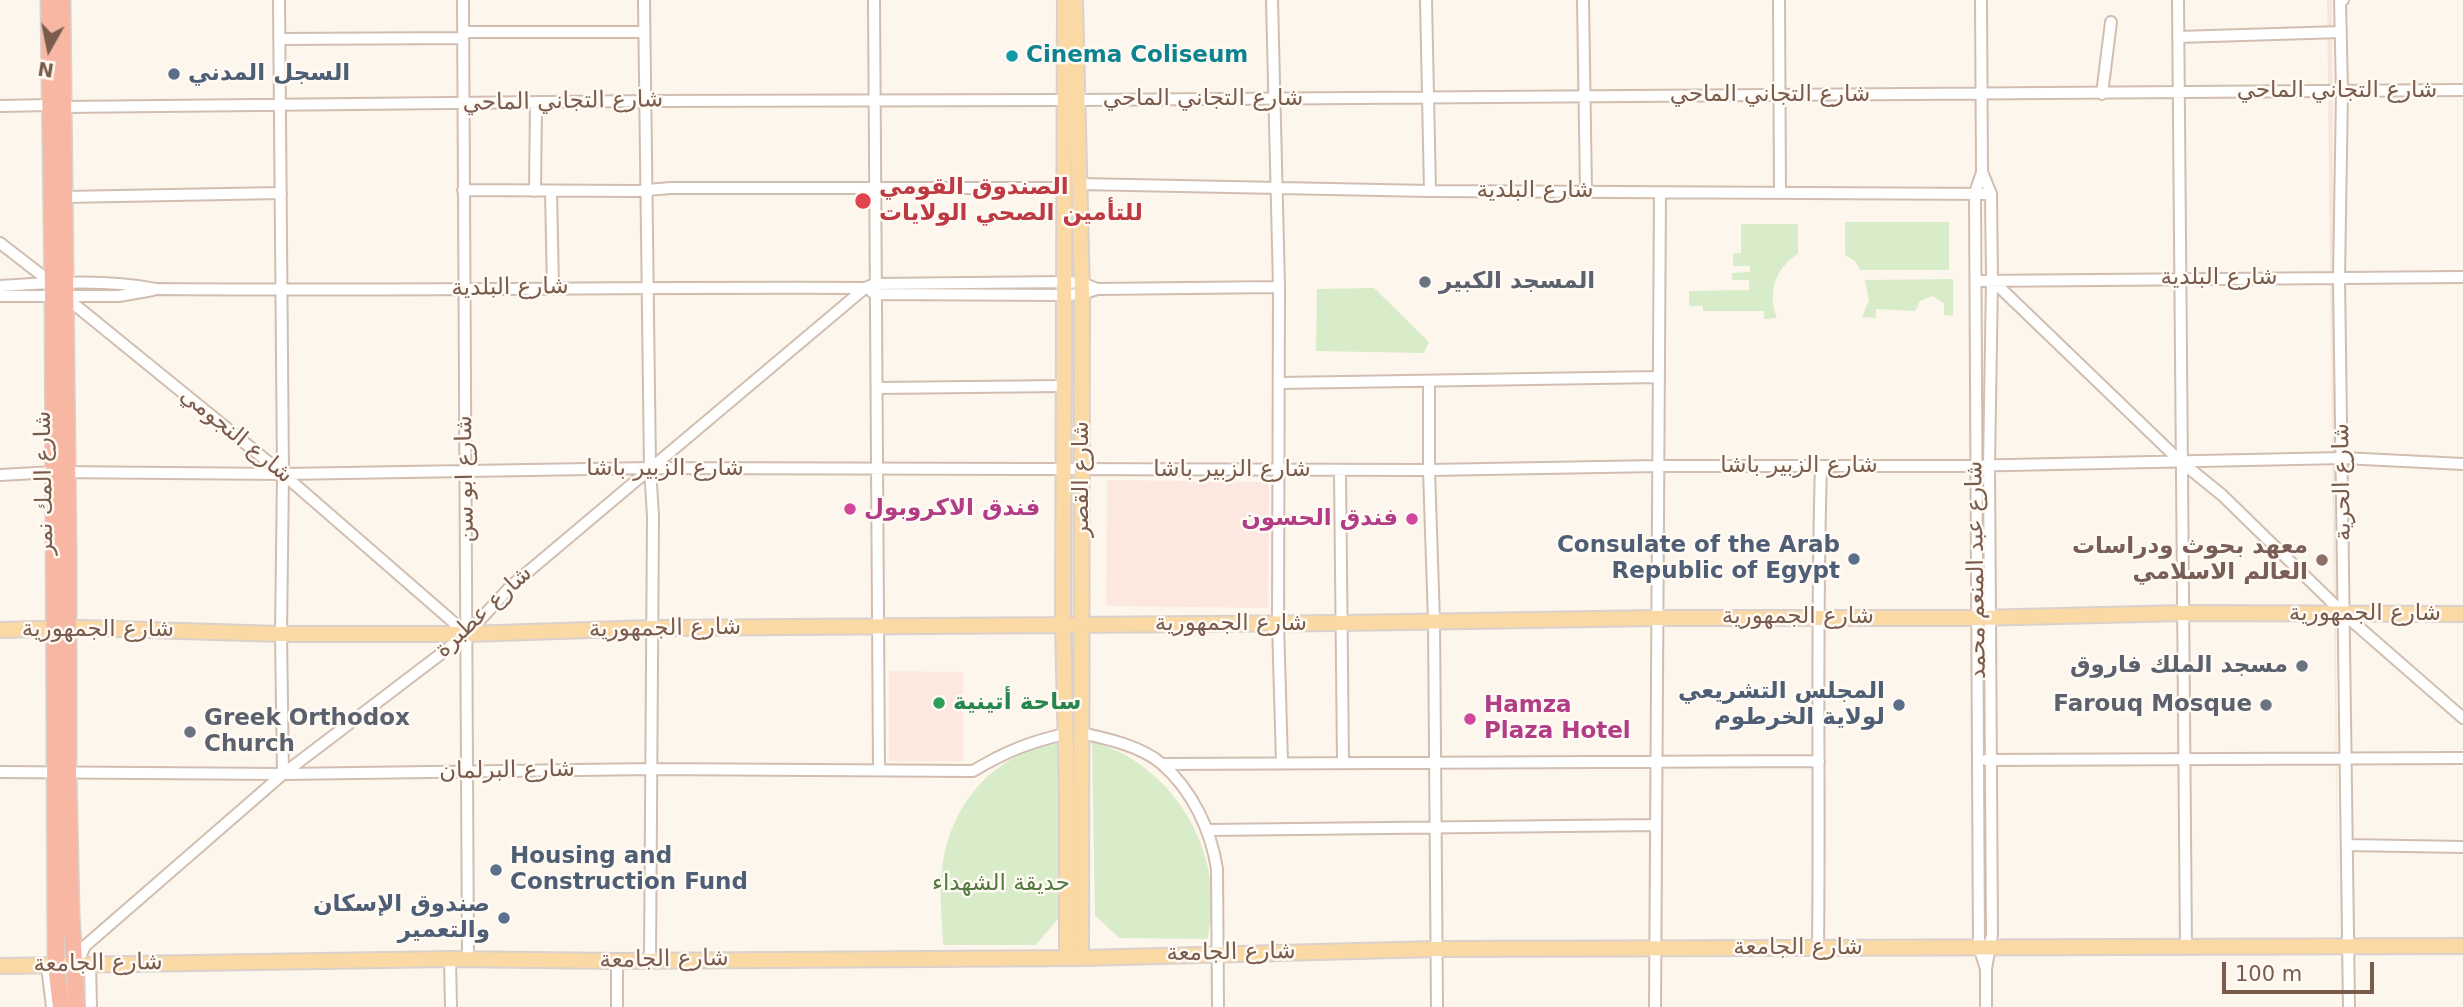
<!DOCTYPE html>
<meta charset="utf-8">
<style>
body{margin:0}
#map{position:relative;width:2463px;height:1007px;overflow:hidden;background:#fdf6ec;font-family:"DejaVu Sans",sans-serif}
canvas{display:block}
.north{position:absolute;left:14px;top:14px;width:70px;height:70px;-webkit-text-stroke:5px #fffaf3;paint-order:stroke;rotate:189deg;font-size:19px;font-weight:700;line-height:28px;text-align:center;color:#7a5c4d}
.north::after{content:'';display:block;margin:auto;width:24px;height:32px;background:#7a5c4d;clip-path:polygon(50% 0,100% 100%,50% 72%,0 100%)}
.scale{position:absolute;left:2222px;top:962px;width:152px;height:32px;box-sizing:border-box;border:4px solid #7a5c4d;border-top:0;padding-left:9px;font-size:21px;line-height:24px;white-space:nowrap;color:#7a5c4d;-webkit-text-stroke:5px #fffaf3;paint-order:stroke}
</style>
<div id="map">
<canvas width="2463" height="1007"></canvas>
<div class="north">N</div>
<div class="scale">100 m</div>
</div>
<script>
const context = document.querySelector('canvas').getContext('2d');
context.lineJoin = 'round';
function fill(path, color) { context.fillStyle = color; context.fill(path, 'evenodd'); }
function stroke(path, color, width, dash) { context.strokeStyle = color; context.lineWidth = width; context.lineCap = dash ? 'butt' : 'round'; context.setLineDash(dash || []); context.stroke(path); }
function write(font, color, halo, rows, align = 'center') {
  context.font = font + ' "DejaVu Sans",Cairo,sans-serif'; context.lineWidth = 5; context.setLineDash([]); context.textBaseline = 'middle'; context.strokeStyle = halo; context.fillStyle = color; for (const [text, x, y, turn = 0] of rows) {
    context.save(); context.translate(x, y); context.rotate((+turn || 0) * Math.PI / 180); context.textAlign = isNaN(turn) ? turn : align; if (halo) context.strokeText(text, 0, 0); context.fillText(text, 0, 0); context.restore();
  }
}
fill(new Path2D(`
 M2327 0H2332L2338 954Z`), '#f5e8da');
fill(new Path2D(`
 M1107 480 1269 482 1268 608 1106 606Z
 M889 671 963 672V761H889Z`), '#fde8e0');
fill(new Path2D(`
 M1845 222H1949V270H1860L1855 261 1845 255Z
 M1741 224H1798V254C1775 268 1767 293 1777 318L1764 319V311H1703V306H1689V291L1749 290V280H1732V273L1750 272V266H1733V254L1741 253Z
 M1953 279V316L1944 315V303L1932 296 1920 301 1915 311 1876 309V318L1862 317 1869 300 1865 280Z
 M1374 288 1429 342 1424 353 1316 351 1317 289Z
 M1063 742 1061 915 1036 945H943C942 920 939 894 942 869 948 816 980 769 1031 750 1041 746 1052 745 1063 742Z
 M1092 742C1104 746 1117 750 1127 756 1179 787 1210 840 1212 901 1212 913 1209 926 1208 939L1119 938 1095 915Z`), '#d8ecc9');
const minor = new Path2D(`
 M279 0 283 474 281 634 283 774
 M463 0 468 959
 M644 0 650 468 653 516 650 960
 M874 0 879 769
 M1272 0 1279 287 1278 623 1282 763
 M1426 0 1430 191
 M1583 0 1586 191
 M1779 0 1780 191
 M1981 0 1982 172 1975 193 1979 947 1986 969
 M2178 0 2186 947
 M2343 0H2340L2342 91 2339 278 2349 1007
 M463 32H644
 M2178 37 2341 32
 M279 39 463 38
 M2102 94 2111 22
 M1077 100 2463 90
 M0 106 49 105
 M64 107 644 101 1063 100
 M1982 172 1991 194 1992 280 1989 465 1992 934 1986 969V1007
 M1079 184 1430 191 1991 194
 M463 190 637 191 670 188H1063
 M535 191 536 102
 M551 191 553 288
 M64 197 281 193
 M0 243 53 284
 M1992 280 2180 461 2222 495 2345 615 2463 718
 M1976 281 2463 277
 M0 286C51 283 105 279 156 289 392 291 629 287 865 288L875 284 1064 282 1082 283 1097 289
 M871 291 875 294 1064 295 1082 294 1097 289 1279 287
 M0 296H119L153 290
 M64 296 283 474 467 634
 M1429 382V470L1434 621 1437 1007
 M1280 383 1659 377
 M877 388 1063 386
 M1340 471 1343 763
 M0 475 54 472 283 474 650 468 1429 470 1657 466H1961L2343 458 2463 464
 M1081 733C1108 739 1141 746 1162 764 1192 790 1211 830 1217 869L1218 1007
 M1986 760 2463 758
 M1162 764 1819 761
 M0 772 283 774 651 769 973 771C1005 752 1029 742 1065 734
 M1207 830 1655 825
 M2347 845 2463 847
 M1818 948C1820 787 1816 627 1821 467
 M450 959 451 1007
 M617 961V1007
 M77 963 85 946 283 774 467 634 511 586 865 288
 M90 964 91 1007
 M47 966 52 1007
 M1655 1007 1660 192`);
const major = new Path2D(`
 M1065 0 1063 626 1067 794V958
 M1075 0 1082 294 1081 958
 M0 630 83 628 281 634H467L651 628 1342 623 1657 618H1977L2184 613 2463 614
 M0 966 450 959 617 961 1081 958 1436 949 2463 946`);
const highway = new Path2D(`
 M49 0 53 296 56 965 61 1007
 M62 0 68 545V773L71 913 77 1007`);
stroke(minor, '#d1beb0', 14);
stroke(major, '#dad1cd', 18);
stroke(highway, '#dad1cd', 19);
stroke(minor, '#fff', 10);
stroke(major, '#fbd9a5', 14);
stroke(highway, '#f7b7a3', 16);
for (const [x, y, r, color] of [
 [1012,56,7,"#0f9aa8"],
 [174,74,7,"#5c6f8a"],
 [863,201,9,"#e0444e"],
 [1425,282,7,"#6b7280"],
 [850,509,7,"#d1479c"],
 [1412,519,7,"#d1479c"],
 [1854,559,7,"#5c6f8a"],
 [2322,560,7,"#8d6e63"],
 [2302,666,7,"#6b7280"],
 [939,703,7,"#2e9e5b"],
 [1899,705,7,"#5c6f8a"],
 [2266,705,7,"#6b7280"],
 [1470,719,7,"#d1479c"],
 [190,732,7,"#6b7280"],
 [496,870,7,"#5c6f8a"],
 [504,918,7,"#5c6f8a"]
]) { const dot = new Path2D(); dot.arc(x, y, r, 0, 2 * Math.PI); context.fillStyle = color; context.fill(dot); stroke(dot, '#fffaf3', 2.5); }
write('bold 23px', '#0d838f', '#fffaf3', [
 ["Cinema Coliseum",1026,56]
], 'left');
write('bold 23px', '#4e5e75', '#fffaf3', [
 ["السجل المدني",188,74,"left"],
 ["Consulate of the Arab",1840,546],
 ["Republic of Egypt",1840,572],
 ["المجلس التشريعي",1885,692],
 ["لولاية الخرطوم",1885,718],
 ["Housing and",510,857,"left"],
 ["Construction Fund",510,883,"left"],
 ["صندوق الإسكان",490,905],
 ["والتعمير",490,931]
], 'right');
write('23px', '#7a5c4d', '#fffaf3', [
 ["شارع التجاني الماحي",2337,91],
 ["شارع التجاني الماحي",1770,95],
 ["شارع التجاني الماحي",1203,99],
 ["شارع التجاني الماحي",563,102,-1],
 ["شارع البلدية",1535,191],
 ["شارع البلدية",2219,278],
 ["شارع البلدية",510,288,-1],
 ["شارع النجومي",236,436,39],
 ["شارع الزبير باشا",1799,466],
 ["شارع الزبير باشا",665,469],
 ["شارع الزبير باشا",1232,470],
 ["شارع ابو سن",466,479,-91],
 ["شارع القصر",1082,479,-90],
 ["شارع الحرية",2343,482,-91],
 ["شارع المك نمر",45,483,-91],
 ["شارع عبد المنعم محمد",1977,570,-91],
 ["شارع عطبرة",484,612,-43],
 ["شارع الجمهورية",2365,614],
 ["شارع الجمهورية",1798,617],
 ["شارع الجمهورية",1231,624],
 ["شارع الجمهورية",665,629,-1],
 ["شارع الجمهورية",98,630],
 ["شارع البرلمان",507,771,-1],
 ["شارع الجامعة",1798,948],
 ["شارع الجامعة",1231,953,-1],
 ["شارع الجامعة",664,960,-1],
 ["شارع الجامعة",98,964,-1]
]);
write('bold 23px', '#be3a42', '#fffaf3', [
 ["الصندوق القومي",879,188],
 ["للتأمين الصحي الولايات",879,214]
], 'left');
write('bold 23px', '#5b616d', '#fffaf3', [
 ["المسجد الكبير",1439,282],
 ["مسجد الملك فاروق",2288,666,"right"],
 ["Farouq Mosque",2252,705,"right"],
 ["Greek Orthodox",204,719],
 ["Church",204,745]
], 'left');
write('bold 23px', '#b23c85', '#fffaf3', [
 ["فندق الاكروبول",864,509],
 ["فندق الحسون",1398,519,"right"],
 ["Hamza",1484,706],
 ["Plaza Hotel",1484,732]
], 'left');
write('bold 23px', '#785e54', '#fffaf3', [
 ["معهد بحوث ودراسات",2308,547],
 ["العالم الاسلامي",2308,573]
], 'right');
write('bold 23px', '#27864d', '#fffaf3', [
 ["ساحة أتينية",953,703]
], 'left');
write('23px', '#537a41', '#fffaf3', [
 ["حديقة الشهداء",1001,884]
]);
</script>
